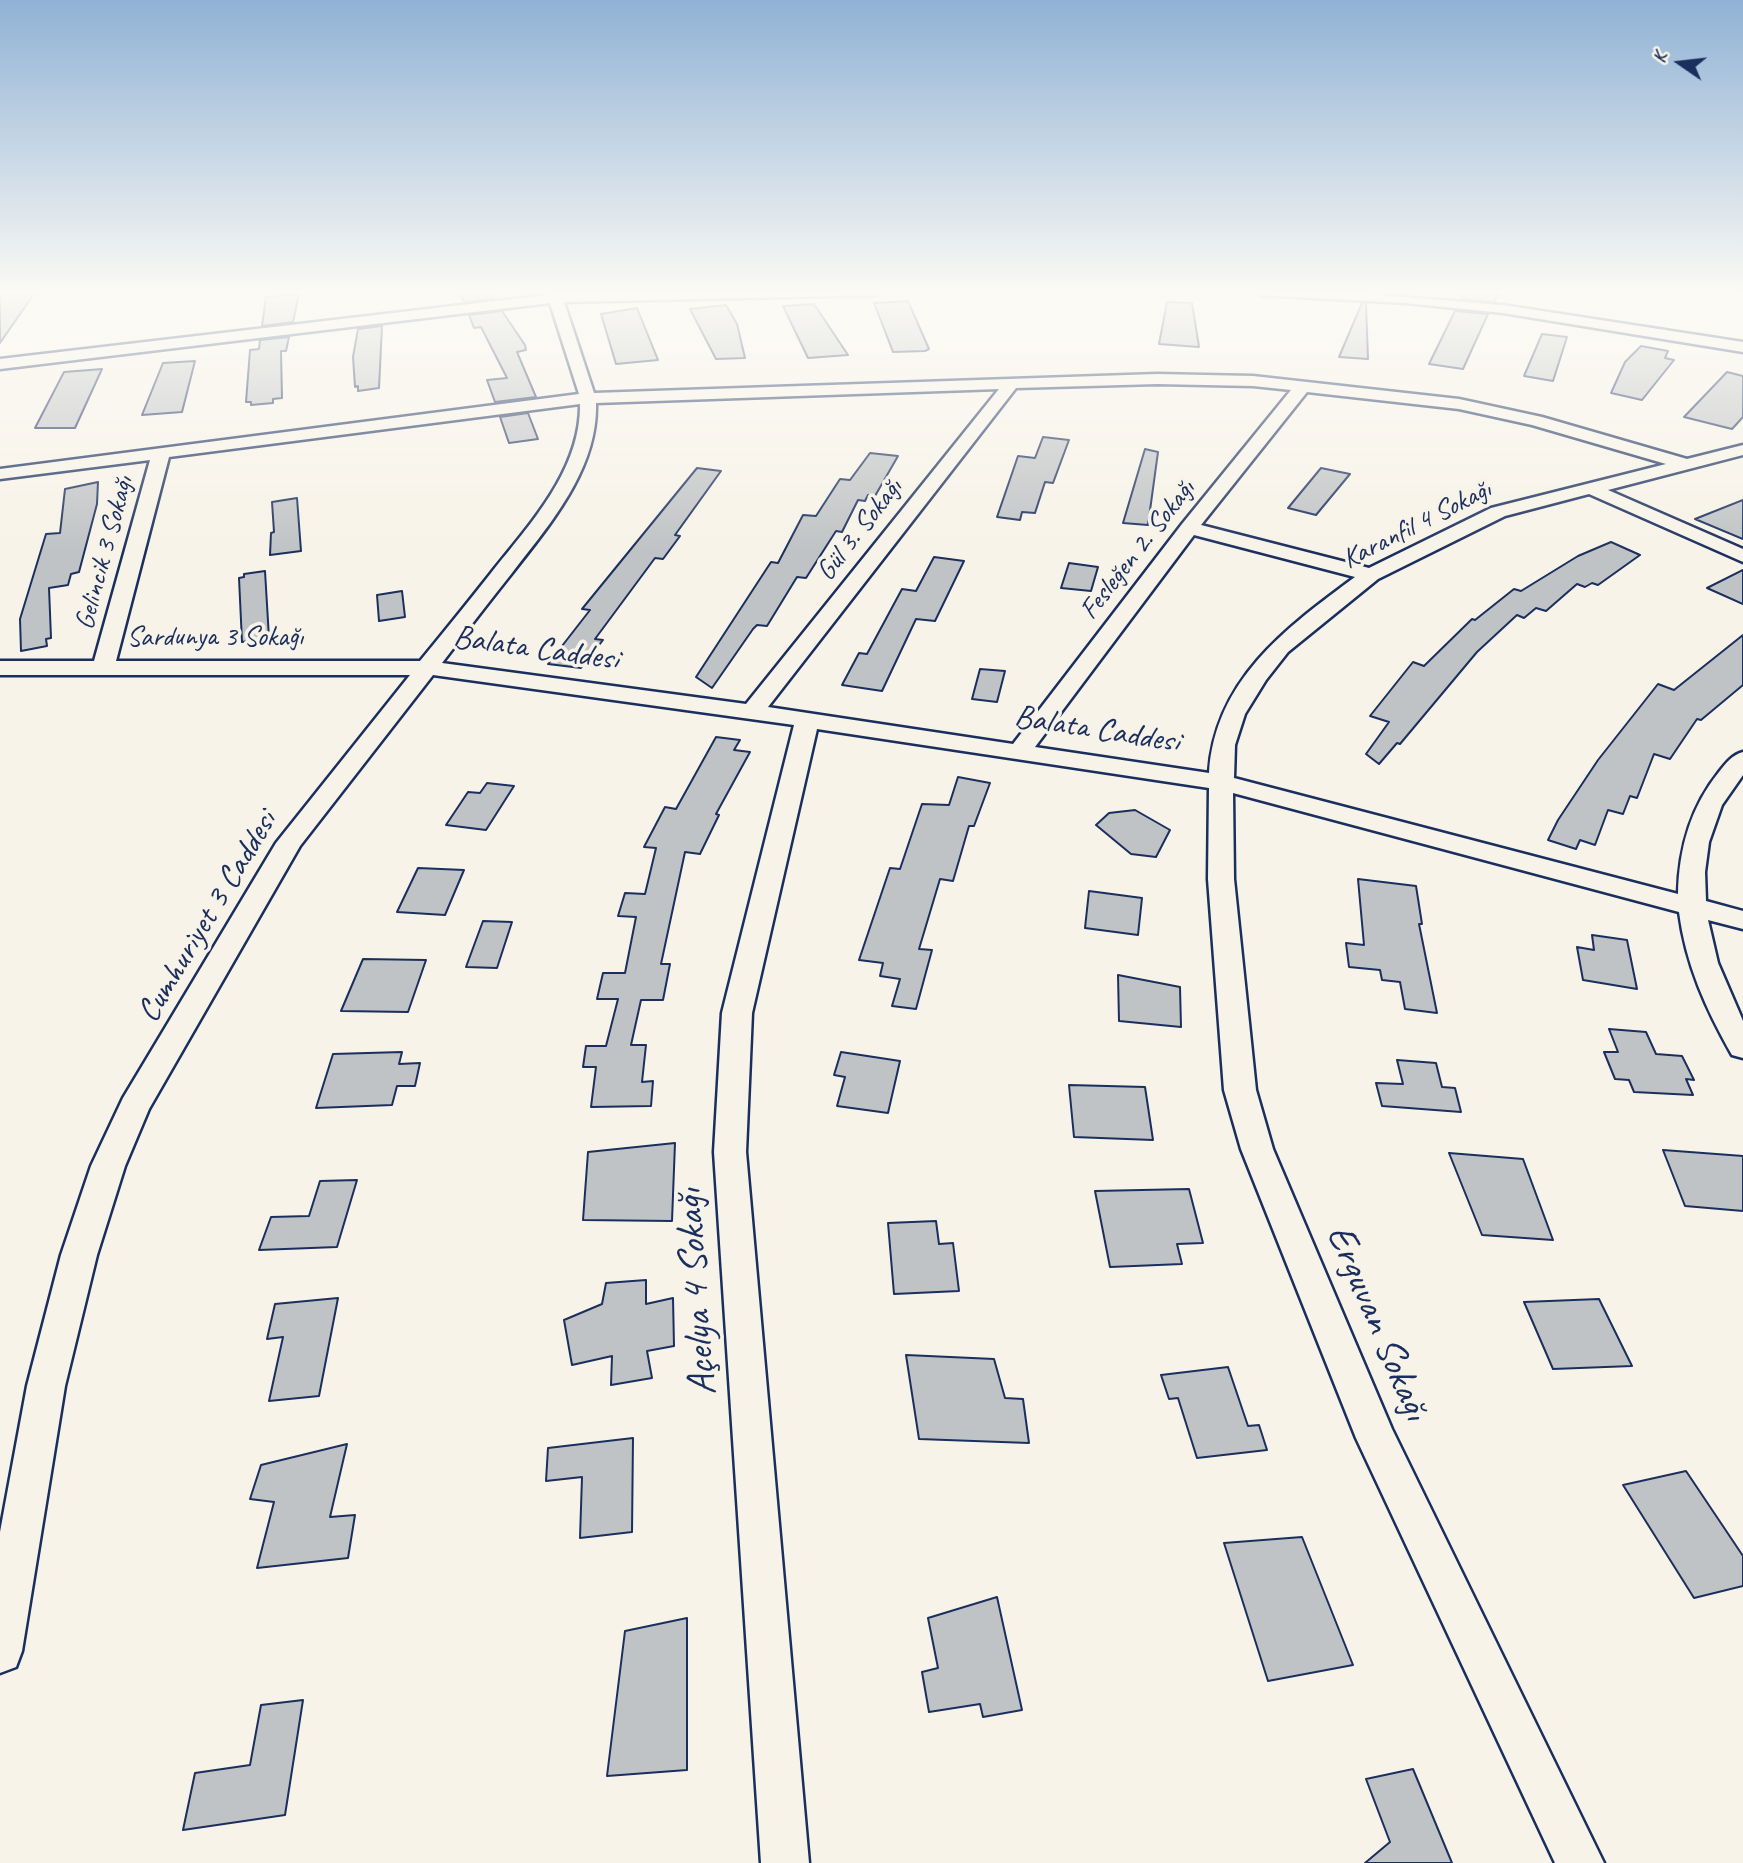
<!DOCTYPE html>
<meta charset="utf-8">
<style>
body{margin:0}
#map{position:relative;width:1743px;height:1863px;overflow:hidden;background:#f7f3e8;font-family:Caveat,sans-serif}
canvas{display:block}
.north{position:absolute;left:1645px;top:28px;width:70px;height:70px;-webkit-text-stroke:5px #f7f3e8;paint-order:stroke;rotate:284deg;font-size:19px;font-weight:700;line-height:28px;text-align:center;color:#1b2f5e}
.north::after{content:'';display:block;margin:auto;width:24px;height:32px;background:#1b2f5e;clip-path:polygon(50% 0,100% 100%,50% 72%,0 100%)}
</style>
<div id="map">
<canvas width="1743" height="1863"></canvas>
<div class="north">K</div>
</div>
<script>
const context = document.querySelector('canvas').getContext('2d');
context.lineJoin = 'round';
function fill(path, color) { context.fillStyle = color; context.fill(path, 'evenodd'); }
function stroke(path, color, width, dash) { context.strokeStyle = color; context.lineWidth = width; context.lineCap = dash ? 'butt' : 'round'; context.setLineDash(dash || []); context.stroke(path); }
function write(font, color, halo, rows, align = 'center') {
  context.font = font + ' Caveat,sans-serif'; context.lineWidth = 7; context.setLineDash([]); context.textBaseline = 'middle'; context.strokeStyle = halo; context.fillStyle = color; for (const [text, x, y, turn = 0] of rows) {
    context.save(); context.translate(x, y); context.rotate((+turn || 0) * Math.PI / 180); context.textAlign = isNaN(turn) ? turn : align; if (halo) context.strokeText(text, 0, 0); context.fillText(text, 0, 0); context.restore();
  }
}
const building = new Path2D(`
 M36 291 0 343V292Z
 M459 291H489L494 299 464 302Z
 M1465 291H1499L1494 302 1461 299Z
 M299 294 293 322 262 326 266 297Z
 M908 301 929 349 925 351 893 352 874 303Z
 M1167 302 1192 303 1199 347 1159 344Z
 M1362 303H1366L1368 359 1339 357Z
 M814 304 848 355 808 358 783 306Z
 M726 305 737 324 745 358 716 359 690 309Z
 M637 308 658 360 616 364 601 314Z
 M502 311 525 345 526 350 517 352 536 397 495 402 487 380 507 378 481 327 474 328 469 315Z
 M1455 311 1488 314 1463 369 1429 364Z
 M382 326 379 388 358 391V386L355 387 353 357 358 329Z
 M1542 334 1567 337 1553 381 1524 376Z
 M289 337 286 351H281L282 398 273 399V403L251 405V402H246L250 350 259 349 260 340Z
 M1641 346 1668 351 1665 358 1674 360 1642 400 1611 393 1625 362Z
 M195 361 182 412 142 415 163 363Z
 M102 369 75 428H35L64 372Z
 M1727 372 1743 376V417L1732 429 1684 417Z
 M528 413 538 439 509 443 500 417Z
 M1043 437 1069 440 1053 483 1045 482 1035 513 1022 512 1020 520 997 517 1018 456 1035 458Z
 M1145 449 1158 452 1148 525 1123 523Z
 M870 453 898 456 875 496 868 495 865 501 858 500 842 532 836 531 806 578 797 577 767 626 757 625 753 629 712 688 696 677 771 562 778 563 803 515 816 516 840 479 850 480Z
 M697 468 721 471 675 535 680 536 663 559 655 558 595 639 603 640 581 668 548 664 590 610 582 609Z
 M1321 468 1350 474 1316 515 1288 508Z
 M98 482 97 504 79 572 71 574 68 585 49 588 51 638 46 639 47 646 21 651 20 619 46 534 60 533 65 489Z
 M297 498 301 551 270 555 271 533 274 532 272 502Z
 M1743 500V539L1695 519Z
 M1611 542 1640 555 1598 585 1592 583 1585 587 1577 584 1546 611 1536 608 1524 618 1517 615 1477 652 1400 744 1397 743 1379 764 1366 754 1389 722 1370 716 1413 662 1424 666 1472 619 1475 620 1514 589 1521 591 1578 556Z
 M934 557 964 561 935 621 916 619 882 691 842 685 859 653 867 654 902 589 916 591Z
 M1069 563 1098 567 1091 591 1061 588Z
 M1743 570V604L1707 588Z
 M265 571 269 638 242 642 239 578 244 577V574Z
 M402 591 405 617 379 621 377 595Z
 M1743 635V685L1701 720 1697 719 1670 759 1654 754 1637 798 1630 796 1623 814 1608 810 1595 845 1580 840 1576 849 1548 840 1558 820 1598 760 1658 684 1674 690Z
 M980 669 1005 671 997 702 972 699Z
 M716 737 740 740 734 750 750 752 716 814 719 815 700 854 685 852 661 964H670L663 1000H641L631 1045H646L642 1082 653 1081 651 1106 591 1107 596 1067H583L586 1046H606L618 999H597L603 973H625L636 917 618 916 625 893 645 894 656 848 644 847 665 807 676 809Z
 M958 777 990 783 974 826H969L953 881 940 879 919 949 932 950 916 1009 892 1006 900 979 880 976 883 963 859 960 890 868 900 869 922 804 949 805Z
 M487 783 514 786 486 830 446 825 468 792 480 793Z
 M1135 810 1170 830 1156 857 1131 854 1096 825 1109 813Z
 M418 868 464 870 445 915 397 912Z
 M1358 879 1416 886 1422 924H1419L1437 1013 1405 1009 1400 982 1382 980 1380 970 1349 967 1346 943 1364 945Z
 M1089 891 1142 898 1138 935 1085 928Z
 M483 921 512 922 497 968 466 967Z
 M1592 935 1627 940 1637 989 1583 980 1577 947 1594 950Z
 M363 959 426 960 408 1012 341 1011Z
 M1118 975 1180 987 1181 1027 1119 1021Z
 M1609 1029 1646 1032 1656 1054 1682 1056 1694 1080 1686 1079 1693 1095 1634 1092 1629 1080 1615 1079 1604 1052H1618Z
 M402 1052 399 1064 420 1063 415 1086H397L392 1105 316 1108 333 1054Z
 M841 1052 900 1061 888 1113 837 1106 845 1077 834 1075Z
 M1397 1060 1436 1063 1442 1087 1455 1088 1461 1112 1382 1106 1376 1083 1403 1084Z
 M1069 1085 1145 1087 1153 1140 1074 1137Z
 M675 1143 672 1221 583 1220 588 1152Z
 M1663 1150 1743 1156V1211L1685 1206Z
 M1449 1153 1523 1159 1553 1240 1482 1235Z
 M357 1180 337 1247 259 1250 271 1217 309 1216 320 1181Z
 M1189 1189 1203 1243 1177 1244 1182 1264 1110 1267 1095 1191Z
 M936 1221 939 1244 953 1243 959 1291 894 1294 888 1223Z
 M646 1280V1304L673 1298 674 1346 647 1351 652 1378 611 1385 612 1356 572 1365 564 1320 602 1304 606 1283Z
 M338 1298 319 1396 269 1401 283 1337 267 1339 275 1304Z
 M1599 1299 1632 1366 1553 1369 1524 1302Z
 M906 1355 994 1359 1005 1398 1023 1399 1029 1443 919 1439Z
 M1228 1367 1248 1426 1259 1425 1267 1450 1197 1458 1178 1398 1169 1399 1161 1375Z
 M633 1438 632 1532 580 1538 582 1477 546 1481 548 1448Z
 M347 1444 330 1517 355 1515 348 1558 257 1568 274 1502 250 1499 261 1465Z
 M1686 1471 1743 1556V1586L1694 1598 1623 1485Z
 M1302 1537 1353 1665 1268 1681 1224 1543Z
 M997 1597 1022 1710 983 1717 980 1704 929 1712 922 1672 938 1668 928 1618Z
 M687 1618V1770L607 1776 625 1631Z
 M303 1700 285 1815 183 1830 195 1773 250 1765 261 1705Z
 M1413 1769 1452 1863H1365L1390 1842 1366 1779Z`);
fill(building, '#c0c3c5');
stroke(building, '#1b2f5e', 2);
const street = new Path2D(`
 M546 291H560L561 294 883 291 876 295 564 302 594 393 1157 374 1253 376 1459 399 1542 417 1687 459 1743 445V455L1608 490 1743 549V562L1589 494 1505 516 1378 579 1288 652 1266 680 1245 714 1235 745 1234 778 1678 894C1679 849 1690 808 1719 772 1726 763 1732 755 1743 752V775L1722 805 1709 842 1705 872 1706 901 1743 911V929L1708 920 1718 963 1743 1021V1058L1732 1055C1706 1009 1686 965 1679 912L1233 793 1234 879 1256 1090 1273 1149 1392 1429 1604 1863H1555L1356 1438 1241 1149 1224 1090 1208 879 1209 788 817 729 752 1013 746 1152 809 1863H761L714 1152 722 1013 794 725 433 675 300 846 149 1109 125 1166 97 1255 65 1386 22 1651 16 1667 0 1673V1532L27 1386 61 1255 91 1166 123 1098 276 843 410 675H0V661H94L150 460 0 479V469L579 394 550 303 0 369V359L547 295ZM1157 384 1253 386 1291 390 1182 524 1013 744 768 707 1016 388ZM999 389 746 704 442 663C465 633 488 603 512 573 550 524 598 469 596 403ZM1307 392 1459 409 1532 425 1666 464 1491 508 1369 568 1201 525ZM580 404C581 470 530 524 491 573 468 602 444 632 420 661H116L169 457ZM1194 535 1355 577C1286 628 1215 680 1209 773L1035 747Z
 M1254 291H1330L1503 305 1743 342V352L1503 313 1405 303 1261 295Z`);
stroke(street, '#1b2f5e', 5);
fill(street, '#f7f3e8');
const sky = context.createLinearGradient(0, 0, 0, 551);
sky.addColorStop(0, '#90b2d5');
sky.addColorStop(0.53, '#fbfaf5');
sky.addColorStop(1, '#fbfaf500');
context.fillStyle = sky;
context.fillRect(0, 0, 1743, 551);
write('28px', '#1b2f5e', '#f7f3e8', [
 ["Karanfil 4 Sokağı",1417,525,-27],
 ["Gül 3. Sokağı",860,530,-52],
 ["Fesleğen 2. Sokağı",1138,550,-52],
 ["Gelincik 3 Sokağı",105,553,-75],
 ["Sardunya 3 Sokağı",215,638]
]);
write('33px', '#1b2f5e', '#f7f3e8', [
 ["Balata Caddesi",536,649,8],
 ["Balata Caddesi",1097,730,9],
 ["Cumhuriyet 3 Caddesi",208,917,-59]
]);
write('40px', '#1b2f5e', '#f7f3e8', [
 ["Açelya 4 Sokağı",697,1292,-94],
 ["Erguvan Sokağı",1377,1323,67]
]);
</script>
